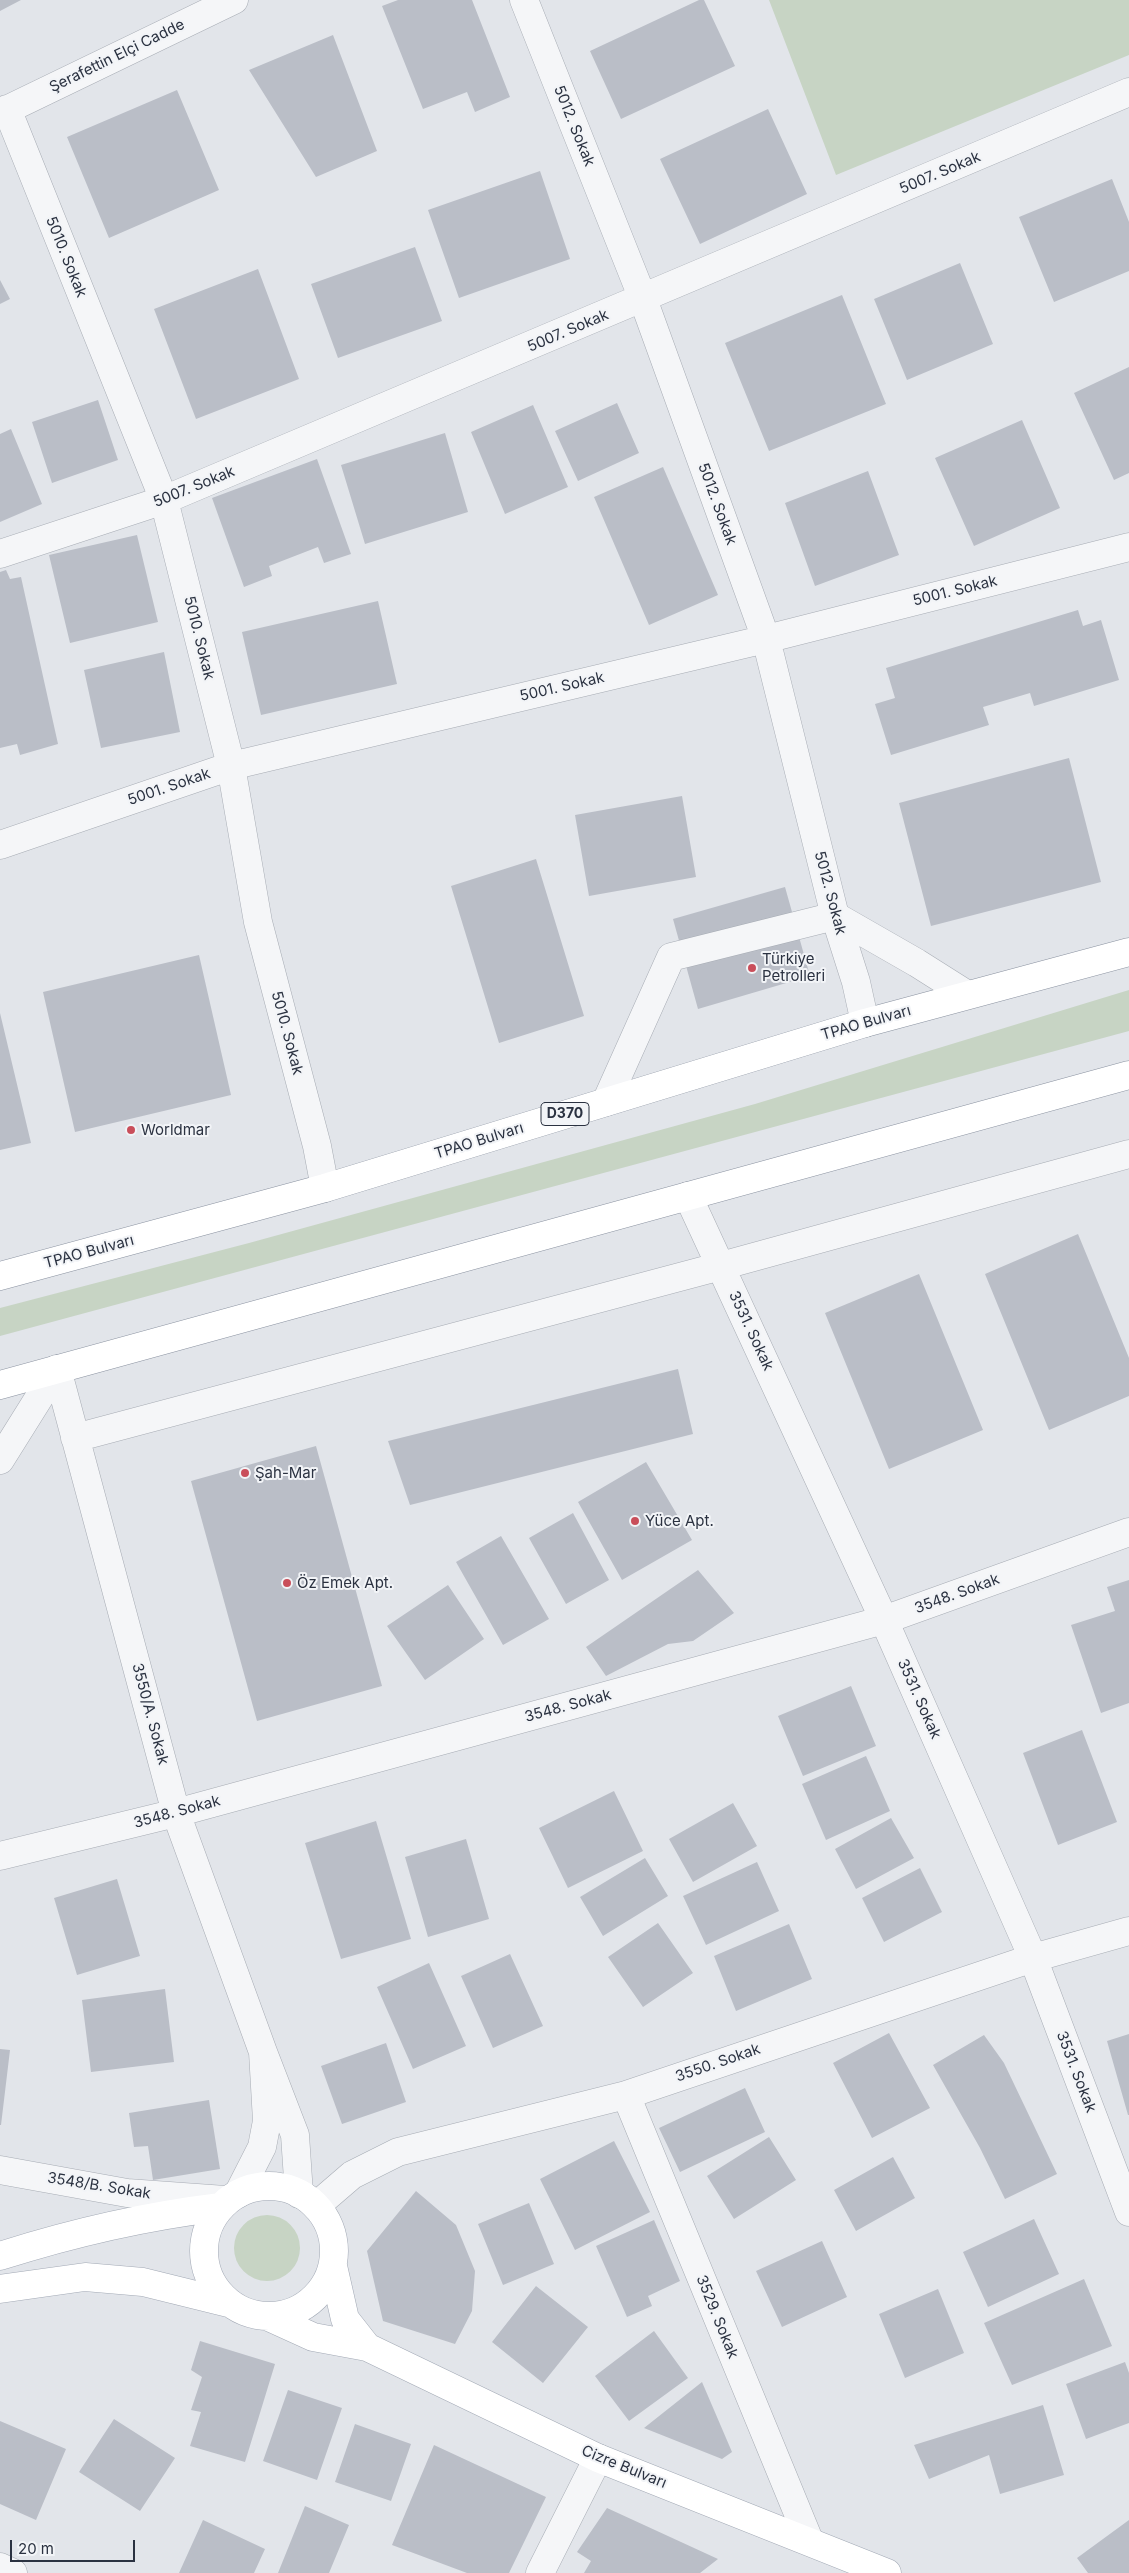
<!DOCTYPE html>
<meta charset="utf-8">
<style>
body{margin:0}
#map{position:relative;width:1129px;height:2573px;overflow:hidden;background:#e2e5ea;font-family:Inter,sans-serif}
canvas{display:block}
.scale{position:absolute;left:10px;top:2540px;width:125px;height:22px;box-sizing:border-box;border:2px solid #2b3241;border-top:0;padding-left:6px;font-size:15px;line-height:18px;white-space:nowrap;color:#2b3241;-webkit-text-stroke:4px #f2f4f7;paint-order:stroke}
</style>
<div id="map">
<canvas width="1129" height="2573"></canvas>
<div class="scale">20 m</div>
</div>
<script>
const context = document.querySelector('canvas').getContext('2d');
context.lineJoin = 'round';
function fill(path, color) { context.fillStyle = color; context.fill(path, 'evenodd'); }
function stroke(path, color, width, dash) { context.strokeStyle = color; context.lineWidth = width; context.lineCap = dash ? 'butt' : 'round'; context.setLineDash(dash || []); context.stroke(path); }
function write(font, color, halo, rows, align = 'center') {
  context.font = font + ' Inter,sans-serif'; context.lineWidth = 4; context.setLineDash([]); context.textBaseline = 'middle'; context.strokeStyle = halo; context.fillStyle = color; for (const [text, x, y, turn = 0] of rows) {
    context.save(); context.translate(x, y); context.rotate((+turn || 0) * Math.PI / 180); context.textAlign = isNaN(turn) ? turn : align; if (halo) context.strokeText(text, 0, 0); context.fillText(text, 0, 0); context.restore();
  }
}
fill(new Path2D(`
 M769 0H1129V55L836 175Z
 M1129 990V1031L0 1336V1308L249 1243 755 1104Z
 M234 2248a33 33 0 1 1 66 0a33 33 0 1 1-66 0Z`), '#c7d4c4');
fill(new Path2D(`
 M0 0H21L0 11Z
 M398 0H472L510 97 475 112 467 92 423 109 382 6Z
 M699 0H704L735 66 621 119 590 51Z
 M333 35 377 151 316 177 249 70Z
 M177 90 219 190 109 238 67 137Z
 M768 109 807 194 700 244 660 159Z
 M540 171 570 259 459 298 428 210Z
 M1112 179 1129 222V271L1054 302 1019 217Z
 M415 247 442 321 338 358 311 284Z
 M960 263 993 344 907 380 874 299Z
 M258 269 299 379 196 419 154 309Z
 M0 280 10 299 0 304Z
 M842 295 886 404 769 451 725 343Z
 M1129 367V473L1114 480 1074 393Z
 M98 400 118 460 52 483 32 422Z
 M617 403 639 453 578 481 555 431Z
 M533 405 568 487 505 514 471 432Z
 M1022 420 1060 508 974 546 935 458Z
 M11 429 42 504 0 522V434Z
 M445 433 468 512 365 544 341 465Z
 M317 459 351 554 324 563 318 547 269 566 272 576 244 587 212 498Z
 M663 467 718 595 649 625 594 497Z
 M868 471 899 555 815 586 785 503Z
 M137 535 158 622 70 643 49 555Z
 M6 570 10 579 21 577 58 744 20 755 17 744 0 748V572Z
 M378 601 397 684 261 715 242 632Z
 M1078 610 1083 626 1101 620 1119 680 1034 706 1030 693 983 707 989 725 891 755 875 704 895 698 886 668Z
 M164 652 180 732 101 748 84 670Z
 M1069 758 1101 882 931 926 899 803Z
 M682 796 696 877 589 896 575 815Z
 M536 859 584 1016 499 1043 451 886Z
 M785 887 810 976 698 1009 673 919Z
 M199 955 231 1095 75 1132 43 992Z
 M0 1013 31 1143 0 1150Z
 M1078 1234 1129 1358V1396L1049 1430 985 1274Z
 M919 1274 983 1430 889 1469 825 1313Z
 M678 1369 693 1434 410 1505 388 1441Z
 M316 1446 382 1686 257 1721 191 1481Z
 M646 1462 692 1540 622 1580 578 1502Z
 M573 1513 609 1580 566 1604 529 1538Z
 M501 1536 549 1619 503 1645 456 1562Z
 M698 1570 734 1613 693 1641 668 1644 606 1676 586 1647Z
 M1129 1580V1703L1101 1713 1071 1625 1115 1611 1107 1587Z
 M448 1585 484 1639 425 1680 387 1626Z
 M851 1686 876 1746 803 1776 778 1716Z
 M1082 1730 1117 1822 1058 1845 1023 1753Z
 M866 1756 890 1811 826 1840 802 1784Z
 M614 1791 643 1851 568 1888 539 1828Z
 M733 1803 757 1846 693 1882 669 1839Z
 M891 1818 914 1858 856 1889 835 1849Z
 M376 1821 411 1939 341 1959 305 1843Z
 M466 1839 489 1919 428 1937 405 1857Z
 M645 1858 668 1896 603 1936 580 1897Z
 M757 1862 779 1911 706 1945 683 1896Z
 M920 1868 942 1912 884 1942 862 1898Z
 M117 1879 140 1956 77 1975 54 1898Z
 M658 1923 693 1973 643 2007 608 1957Z
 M789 1924 812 1979 736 2011 714 1956Z
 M510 1954 543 2026 493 2048 461 1976Z
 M429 1963 466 2046 413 2069 377 1987Z
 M165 1989 174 2062 91 2072 82 2000Z
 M889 2033 930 2108 872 2138 833 2063Z
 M1129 2034V2115H1128L1107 2041Z
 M984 2035 1004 2063 1057 2174 1005 2199 980 2148 933 2065Z
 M386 2043 406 2102 342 2124 321 2066Z
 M0 2049 10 2050 1 2125H0Z
 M745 2088 765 2132 680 2172 659 2128Z
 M209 2100 220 2169 153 2180 148 2146 134 2147 129 2113Z
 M769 2137 796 2180 734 2219 707 2176Z
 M614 2141 650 2212 575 2250 540 2179Z
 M893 2157 915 2198 856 2231 834 2190Z
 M416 2191 456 2225 475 2271 472 2311 455 2344 383 2321 367 2251Z
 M529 2203 554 2264 503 2285 478 2224Z
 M1034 2219 1059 2274 988 2307 963 2252Z
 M654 2220 680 2281 648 2296 652 2306 627 2317 596 2246Z
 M822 2241 847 2297 782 2327 756 2271Z
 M1084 2279 1112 2346 1012 2385 984 2323Z
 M536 2286 588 2327 543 2383 492 2342Z
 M938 2289 964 2353 905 2378 879 2314Z
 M654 2331 688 2378 629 2421 595 2376Z
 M200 2341 275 2364 245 2462 190 2446 201 2412 191 2410 202 2377 191 2370Z
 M1125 2362 1129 2373V2423L1086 2439 1066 2384Z
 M702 2382 732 2452 722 2459 644 2428Z
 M288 2390 342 2408 317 2480 263 2461Z
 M1043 2405 1064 2475 1000 2494 989 2455 929 2479 914 2445Z
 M114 2419 175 2458 140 2511 79 2472Z
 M0 2421 66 2449 36 2520 0 2504Z
 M355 2424 411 2444 391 2501 335 2482Z
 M434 2445 546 2497 509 2573H467L392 2545Z
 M305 2506 349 2525 329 2573H278Z
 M607 2508 718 2559 700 2573H584L591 2561 577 2552Z
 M203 2520 265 2549 254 2573H179Z
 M1129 2520V2573H1088L1077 2558Z`), '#babec7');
const minor = new Path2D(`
 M524 0 643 299 766 639 835 916 856 982 865 1023
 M7 109 164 500 231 766 258 922 317 1146 325 1188
 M0 113 234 0
 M0 554 164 500 1129 92
 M0 845 231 766 766 639 1129 547
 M606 1102 671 957 835 916 917 963 966 994
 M688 1196 884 1620 1033 1958 1129 2212
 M57 1369 176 1813 263 2052
 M75 1438 721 1266 1129 1154
 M0 1460 57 1369
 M0 1856 176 1813 884 1620 1129 1532
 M626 2095 809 2540
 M0 2170 127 2193 225 2200
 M238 2194 262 2147 267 2121 263 2052 295 2135 299 2194
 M316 2206 352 2175 398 2152 626 2095 1033 1958 1129 1931
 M0 2567 13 2573
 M540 2573 598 2458`);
const major = new Path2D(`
 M204 2251a65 65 0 1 1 130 0a65 65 0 1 1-130 0Z
 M0 2256C72 2233 146 2216 221 2207
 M333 2266 345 2319 367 2347
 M0 2289 85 2277 143 2282 228 2303
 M269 2317 313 2337 367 2347 598 2458 887 2573`);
const highway = new Path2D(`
 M0 1276 325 1188 865 1023 1129 952
 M0 1385 1129 1075`);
stroke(minor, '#a7acb4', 29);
stroke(major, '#a2a9b5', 29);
stroke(highway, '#8a92a0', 29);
stroke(minor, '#f5f6f8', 28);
stroke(major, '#fff', 28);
stroke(highway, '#fff', 28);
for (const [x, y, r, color] of [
 [752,968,5,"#c94e5a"],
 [131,1130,5,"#c94e5a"],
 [245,1473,5,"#c94e5a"],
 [635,1521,5,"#c94e5a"],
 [287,1583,5,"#c94e5a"]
]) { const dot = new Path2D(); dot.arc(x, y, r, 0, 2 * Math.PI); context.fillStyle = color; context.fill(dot); stroke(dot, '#f2f4f7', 2); }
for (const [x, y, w] of [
 [565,1114,48]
]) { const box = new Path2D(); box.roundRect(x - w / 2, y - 11.5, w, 23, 4); context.fillStyle = '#f2f4f7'; context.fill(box); stroke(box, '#2b3241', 1); }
write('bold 14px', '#2b3241', null, [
 ["D370",565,1114]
]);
write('15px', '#2b3241', '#f2f4f7', [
 ["Şerafettin Elçi Cadde",117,56,-26],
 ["5012. Sokak",574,126,68],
 ["5007. Sokak",940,173,-23],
 ["5010. Sokak",66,257,68],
 ["5007. Sokak",568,331,-23],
 ["5007. Sokak",194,487,-22],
 ["5012. Sokak",717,504,70],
 ["5001. Sokak",955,591,-14],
 ["5010. Sokak",199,638,76],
 ["5001. Sokak",562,687,-13],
 ["5001. Sokak",169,787,-19],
 ["5012. Sokak",830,893,75],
 ["TPAO Bulvarı",866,1023,-16],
 ["5010. Sokak",287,1033,75],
 ["TPAO Bulvarı",479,1141,-17],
 ["TPAO Bulvarı",89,1252,-15],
 ["3531. Sokak",751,1331,65],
 ["3548. Sokak",957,1594,-20],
 ["3531. Sokak",919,1699,66],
 ["3548. Sokak",568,1706,-15],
 ["3550/A. Sokak",150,1714,75],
 ["3548. Sokak",177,1812,-15],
 ["3550. Sokak",718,2063,-19],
 ["3531. Sokak",1076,2072,69],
 ["3548/B. Sokak",99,2186,9],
 ["3529. Sokak",717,2317,68],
 ["Cizre Bulvarı",624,2467,22]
]);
write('15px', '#2b3241', '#f2f4f7', [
 ["Türkiye",762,959],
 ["Petrolleri",762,976],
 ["Worldmar",141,1130],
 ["Şah-Mar",255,1473],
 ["Yüce Apt.",645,1521],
 ["Öz Emek Apt.",297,1583]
], 'left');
</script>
